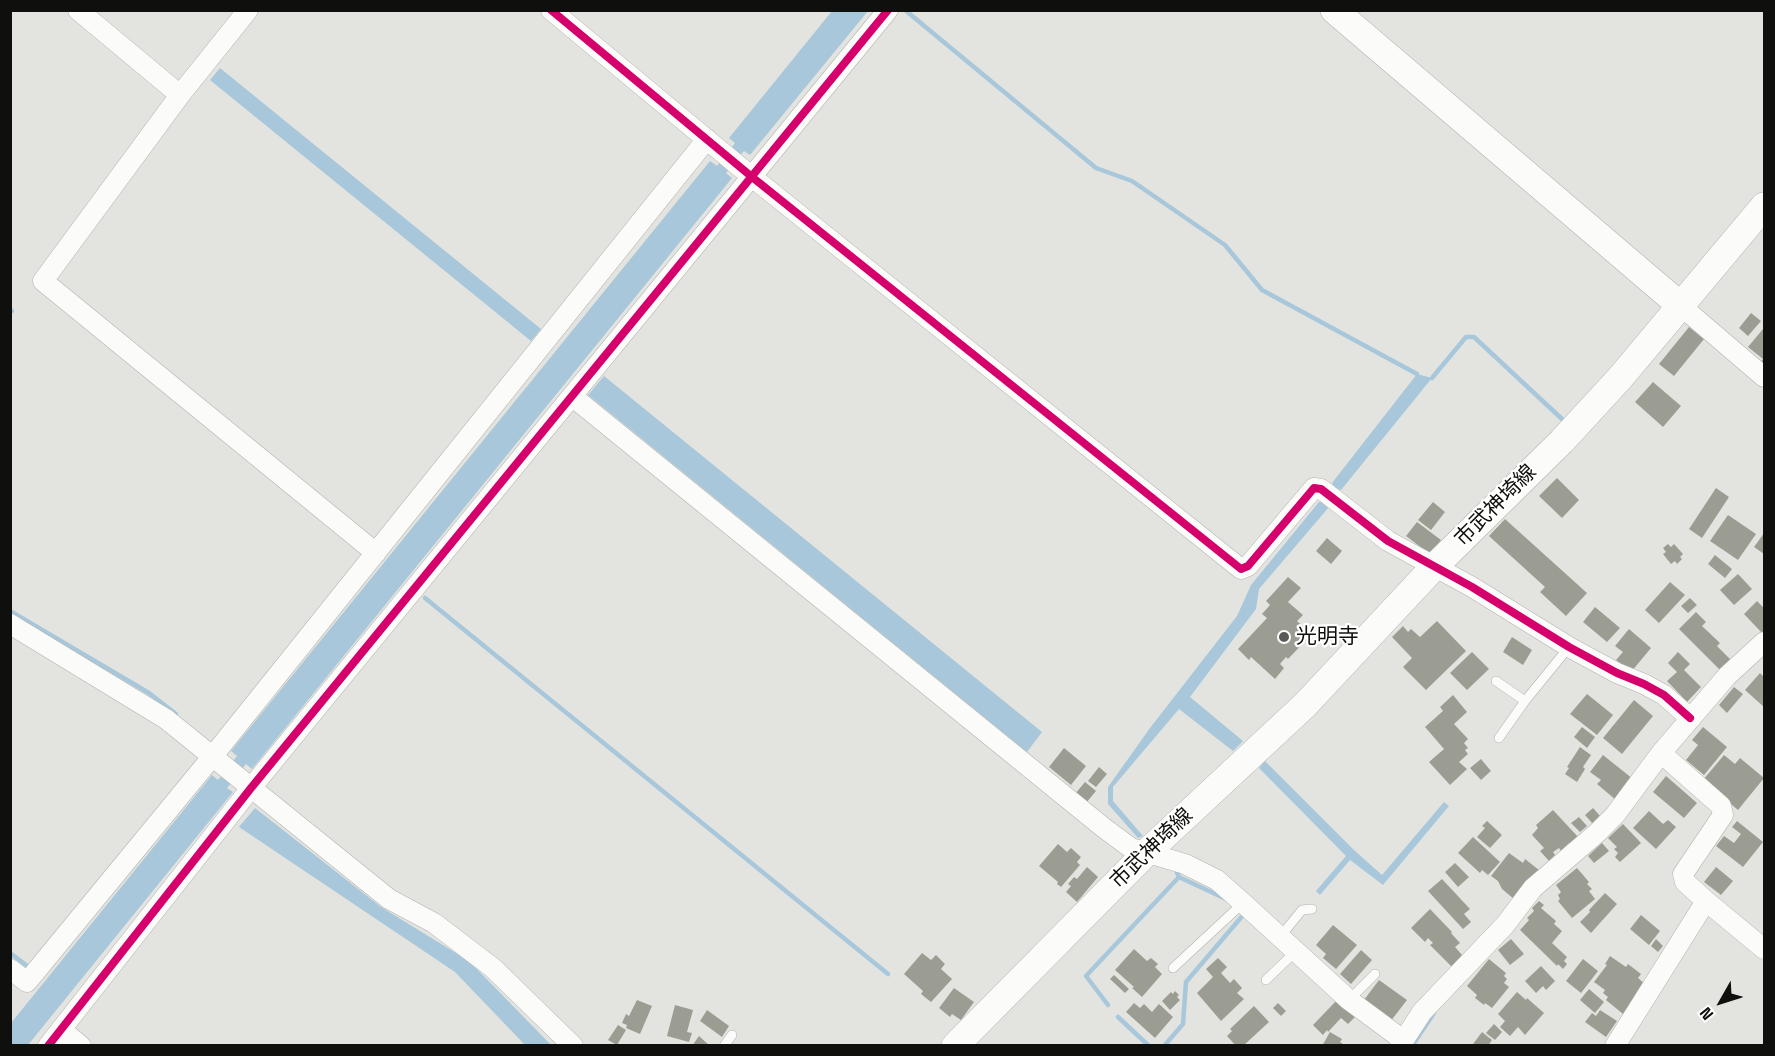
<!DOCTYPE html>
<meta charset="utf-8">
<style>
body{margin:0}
#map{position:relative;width:1775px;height:1056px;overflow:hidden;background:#e3e4e0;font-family:"Space Grotesk",sans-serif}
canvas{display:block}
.frame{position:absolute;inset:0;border:12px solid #0f0f0d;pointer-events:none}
.north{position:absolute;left:1691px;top:972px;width:60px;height:60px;-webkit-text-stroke:4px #fffffe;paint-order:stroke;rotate:231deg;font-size:16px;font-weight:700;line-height:24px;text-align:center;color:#0f0f0d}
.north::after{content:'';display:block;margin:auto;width:21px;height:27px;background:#0f0f0d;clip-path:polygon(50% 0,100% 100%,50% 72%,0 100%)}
</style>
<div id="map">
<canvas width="1775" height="1056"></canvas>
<div class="frame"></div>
<div class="north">N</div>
</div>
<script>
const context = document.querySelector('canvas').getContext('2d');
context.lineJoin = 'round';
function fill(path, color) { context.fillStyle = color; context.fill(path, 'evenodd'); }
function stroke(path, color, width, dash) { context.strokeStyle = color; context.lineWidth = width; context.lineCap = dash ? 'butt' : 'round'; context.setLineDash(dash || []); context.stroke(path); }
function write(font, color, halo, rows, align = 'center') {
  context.font = font + ' "Space Grotesk","Noto Sans JP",sans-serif'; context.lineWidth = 4.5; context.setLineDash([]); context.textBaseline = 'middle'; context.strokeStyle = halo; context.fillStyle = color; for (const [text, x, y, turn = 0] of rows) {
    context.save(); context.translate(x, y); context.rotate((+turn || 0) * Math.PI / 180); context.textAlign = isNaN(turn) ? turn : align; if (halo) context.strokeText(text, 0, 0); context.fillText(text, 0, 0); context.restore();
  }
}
fill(new Path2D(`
 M832 11H868L750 155 744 151 726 173 732 178 252 769 246 764 227 788 233 792 28 1045 11 1046V1023L212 775 218 780 237 756 231 751 710 161 717 166 735 143 729 138Z
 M220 68 541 329 531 341 210 80Z
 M1417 374 1432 378 1341 490 1335 488 1332 483Z
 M604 376 1042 732 1027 752 588 395Z
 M1319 502H1325L1329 507 1259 589 1256 609 1190 697 1243 741 1233 751 1179 709 1113 787V801L1143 836 1138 838 1108 804V787L1150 728 1237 616 1251 585Z
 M1265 761 1354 850 1382 875 1444 802 1449 806 1383 885 1350 860 1320 895 1316 891 1346 856 1259 768Z
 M255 808 381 907 469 961 551 1045H525L455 972 239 827Z`), '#a8c7da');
stroke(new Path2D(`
 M905 10 1096 168 1132 181 1225 245 1262 290 1417 374
 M10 309 12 311
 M1432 378 1466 337H1474L1562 419
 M425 598 888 974
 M10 611 149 693 176 714
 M1179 877 1226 899
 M10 953 26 965
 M1108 1005 1086 976 1179 877 1176 870
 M1118 1017 1149 1046
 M1164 1046 1183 1024 1186 982 1244 914
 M1412 1046 1434 1013`), '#a8c7da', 4.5);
fill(new Path2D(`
 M1751 313 1761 321 1748 336 1739 328Z
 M1689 327 1704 339 1674 376 1659 364Z
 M1763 329 1764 330V366L1760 363 1763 359 1748 347Z
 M1653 382 1681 406 1663 427 1635 402Z
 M1557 478 1579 500 1562 518 1539 496Z
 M1716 488 1729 497 1702 538 1689 529Z
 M1433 502 1445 512 1431 530 1418 520Z
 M1728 515 1756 534 1738 560 1710 541Z
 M1505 519 1587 593 1566 616 1540 592 1545 587 1489 536Z
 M1417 522 1441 540 1430 554 1406 536Z
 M1764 533V554L1754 547Z
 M1327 538 1342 551 1331 564 1316 551Z
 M1668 544 1671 547 1674 544 1683 554 1680 557 1682 559 1677 564 1675 561 1671 564 1663 554 1666 552 1663 548Z
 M1715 555 1732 569 1725 578 1708 564Z
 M1738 574 1752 589 1734 605 1720 590Z
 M1288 577 1301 588 1288 602 1303 615 1297 621 1312 634 1288 659 1286 657 1280 664 1284 668 1275 679 1251 657 1249 660 1238 649 1267 618 1262 614 1270 605 1266 601Z
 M1670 582 1685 595 1659 623 1645 610Z
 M1690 598 1697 605 1688 613 1681 606Z
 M1757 601 1764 608V630L1762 633 1744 614Z
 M1595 607 1620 628 1607 642 1583 622Z
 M1696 612 1706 622 1702 626 1720 643 1717 646 1731 660 1720 670 1679 629Z
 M1437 621 1466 651 1426 690 1403 667 1412 658 1392 637 1403 626 1408 632 1411 629 1420 637Z
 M1629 629 1651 648 1631 672 1616 660 1623 652 1615 646Z
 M1512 637 1532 650 1523 665 1503 652Z
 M1472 652 1489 669 1467 690 1450 673Z
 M1678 652 1690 664 1684 670 1701 687 1687 702 1667 681 1677 672 1668 663Z
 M1760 673 1764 677V707L1745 690Z
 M1734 687 1743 694 1727 713 1719 705Z
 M1587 694 1613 715 1597 735 1570 714Z
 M1453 695 1467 712 1454 724 1468 739 1464 743 1468 748 1465 750 1468 754 1459 762 1467 769 1450 785 1429 762 1444 749 1425 727 1443 711 1440 707Z
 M1634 700 1653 716 1622 754 1603 738Z
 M1582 727 1595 737 1587 748 1574 737Z
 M1703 727 1727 747 1704 775 1686 760 1698 745 1692 740Z
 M1580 747 1591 755 1583 767 1585 769 1577 782 1565 774 1569 768 1567 767Z
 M1064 748 1086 766 1071 785 1049 767Z
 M1603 755 1633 779 1616 800 1597 784 1601 780 1590 772Z
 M1724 755 1735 764 1740 758 1764 778 1738 810 1703 780Z
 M1481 759 1491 771 1481 780 1470 768Z
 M1099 767 1107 774 1096 787 1088 781Z
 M1666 776 1697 803 1684 818 1653 792Z
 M1085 782 1096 791 1086 803 1075 794Z
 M1593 808 1601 817 1593 824 1585 815Z
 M1553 810 1579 838 1571 845 1569 843 1561 851 1559 848 1553 852 1555 855 1549 861 1540 851 1544 848 1532 835 1538 828 1536 825Z
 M1649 811 1663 824 1668 820 1676 827 1656 849 1633 828Z
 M1579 817 1587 826 1580 832 1571 823Z
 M1487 821 1502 835 1490 848 1477 837 1485 828 1482 826Z
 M1737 821 1763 842 1743 867 1716 846 1724 836 1734 843 1741 834 1732 827Z
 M1623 824 1641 843 1620 862 1615 857 1618 853 1614 849 1617 847 1608 838Z
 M1473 837 1500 862 1488 875 1482 870 1480 873 1458 853Z
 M1602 843 1609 851 1594 863 1588 856Z
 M1058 844 1067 852 1071 848 1081 857 1077 862 1080 865 1061 887 1057 884 1058 882 1039 866Z
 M1509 853 1523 863 1525 859 1539 870 1514 899 1502 889 1498 881 1491 876Z
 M1455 863 1469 877 1458 887 1445 872Z
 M1087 867 1098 877 1077 902 1066 892 1071 886 1068 884 1074 877 1077 879Z
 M1716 867 1733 881 1721 895 1704 882Z
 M1577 868 1589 882 1587 884 1592 889 1589 891 1595 899 1572 918 1558 901 1560 899 1558 895 1561 892 1556 885Z
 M1442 879 1470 909 1464 914 1471 922 1463 929 1428 891Z
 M1605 893 1617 904 1591 933 1580 922 1590 912 1589 910Z
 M1539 901 1544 905 1541 908 1556 921 1554 924 1562 931 1552 943 1567 957 1564 961 1567 964 1563 969 1558 964 1557 966 1520 930 1529 920 1527 918 1534 911 1532 908Z
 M1430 909 1452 932 1451 933 1460 943 1455 947 1463 956 1452 967 1430 945 1433 943 1428 938 1425 942 1411 928Z
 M1641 915 1660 931 1649 945 1630 929Z
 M1333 925 1357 945 1336 969 1323 958 1326 954 1316 945Z
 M1511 939 1524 954 1510 965 1498 950Z
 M1656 939 1663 946 1658 952 1651 946Z
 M1134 949 1147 961 1151 958 1158 964 1155 967 1162 974 1142 997 1132 988 1134 987 1115 970Z
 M1361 950 1372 960 1351 984 1340 974Z
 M922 953 931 960 936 955 945 964 941 969 952 979 931 1002 921 994 923 991 904 974Z
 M1610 956 1626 967 1628 964 1641 974 1638 978 1645 984 1623 1014 1606 1000 1608 997 1603 993 1605 990 1594 982 1607 965 1605 964Z
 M1218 958 1227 967 1221 973 1230 983 1234 979 1242 988 1237 993 1244 999 1221 1021 1197 993 1213 977 1206 969Z
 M1489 959 1506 973 1504 976 1507 979 1504 983 1509 987 1492 1008 1485 1003 1484 1005 1475 998 1477 995 1467 986Z
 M1583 959 1598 971 1581 993 1566 981Z
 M1541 966 1555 981 1546 990 1543 986 1536 993 1525 981Z
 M1114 975 1129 989 1125 993 1110 979Z
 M1379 980 1407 1000 1390 1022 1364 1000Z
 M954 988 974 1002 961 1020 952 1014 950 1017 939 1008Z
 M1589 989 1604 1002 1595 1013 1580 1000Z
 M1175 991 1179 995 1177 997 1180 1000 1170 1010 1162 1001 1171 992 1173 994Z
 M1517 992 1526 1000 1527 998 1544 1013 1525 1035 1518 1027 1510 1036 1500 1027 1505 1021 1498 1014Z
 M637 1000 652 1006 640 1034 626 1028 627 1025 622 1023 626 1014 629 1016Z
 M1337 1000 1355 1017 1348 1024 1341 1018 1328 1032 1327 1030 1323 1035 1313 1025Z
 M1134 1003 1140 1008 1144 1004 1152 1012 1159 1004 1173 1017 1155 1038 1126 1012Z
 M1278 1003 1286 1011 1281 1016 1273 1008Z
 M675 1005 693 1010 687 1032 692 1033 689 1042 667 1036Z
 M1254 1006 1269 1022 1243 1046H1236L1227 1036 1232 1031 1230 1029Z
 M707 1010 729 1026 722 1037 700 1021Z
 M1600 1010 1617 1021 1606 1037 1585 1022 1592 1013 1596 1016Z
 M1494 1024 1502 1032 1495 1040 1486 1033Z
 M618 1025 626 1030 617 1045 608 1040Z
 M1330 1032 1342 1039 1340 1042 1346 1046H1322Z
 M1482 1032 1492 1040 1488 1046H1475L1473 1044Z
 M699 1036 710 1046H692Z`), '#9c9d92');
const lane = new Path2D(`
 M1496 681 1525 701
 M1499 738 1525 701 1569 647
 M1280 937 1302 910 1312 909
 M1173 968 1243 903
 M1266 980 1295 952
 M1349 1000 1375 974
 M724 1046 732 1035`);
const street = new Path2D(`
 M78 10 180 95
 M248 10 180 95 43 281 376 553
 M551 10 752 177 1241 569 1248 566 1314 488 1321 489 1388 541 1472 587 1569 647 1617 673 1644 684 1664 695 1690 718
 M1681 306 1764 377
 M573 397 1104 828 1131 848 1185 864 1217 880 1243 903 1349 1000 1403 1040
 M10 624 166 719 389 899 434 923 493 968 573 1046
 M1661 753 1721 806 1723 815 1683 874 1685 882 1706 901 1764 949
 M10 969 27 982 212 757 707 139
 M61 1029 81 1046
 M48 1046 251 788 888 10
 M1400 1046 1422 1012 1505 925 1533 888 1597 833 1615 815 1661 753 1727 676 1764 642
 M1615 1046 1706 901`);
const secondary = new Path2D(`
 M1334 10 1681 306
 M955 1046 1146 853 1305 705 1434 567 1562 441 1620 378 1764 206`);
stroke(lane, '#b2b2b0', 10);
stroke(street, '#b2b2b0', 21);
stroke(secondary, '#b2b2b0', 28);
stroke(lane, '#fbfbfa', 9);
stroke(street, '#fbfbfa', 20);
stroke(secondary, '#fbfbfa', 27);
stroke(new Path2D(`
 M551 10 752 177 1241 569 1248 566 1314 488 1321 489 1388 541 1472 587 1569 647 1617 673 1644 684 1664 695 1690 718
 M48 1046 251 788 888 10`), '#d6006c', 8);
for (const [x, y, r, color] of [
 [1284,637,6,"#595a57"]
]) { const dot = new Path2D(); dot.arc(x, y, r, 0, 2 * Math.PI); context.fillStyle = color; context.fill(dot); stroke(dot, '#fffffe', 2); }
write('21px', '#0f0f0d', '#fffffe', [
 ["市武神埼線",1496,506,-45],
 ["市武神埼線",1152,849,-44]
]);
write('21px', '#0f0f0d', '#fffffe', [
 ["光明寺",1296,637]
], 'left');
</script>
